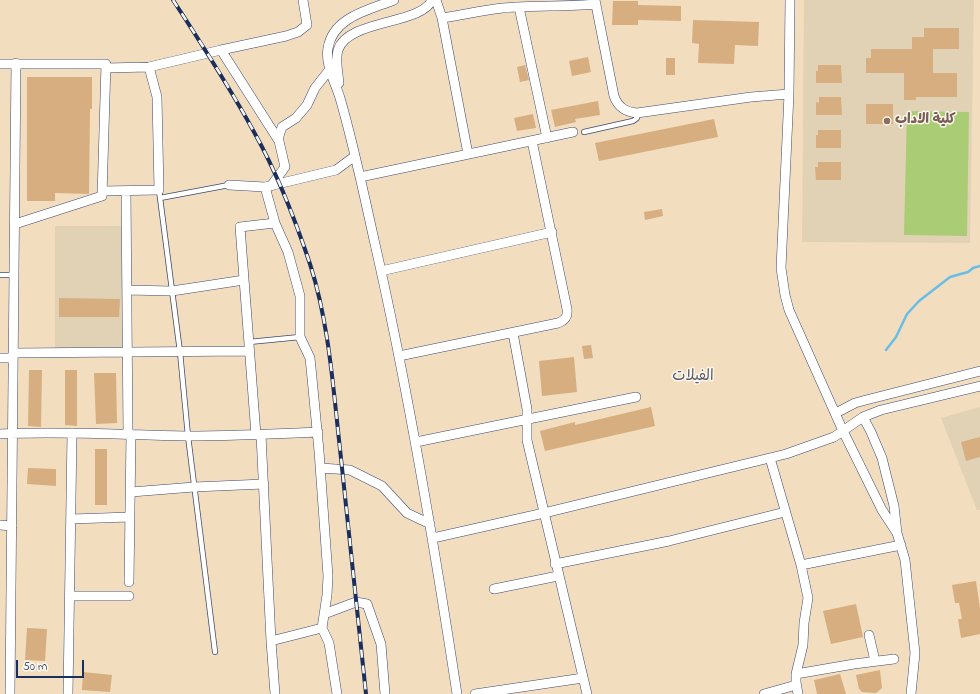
<!DOCTYPE html>
<meta charset="utf-8">
<style>
body{margin:0}
#map{position:relative;width:980px;height:694px;overflow:hidden;background:#f3ddbf;font-family:"Indie Flower",sans-serif}
canvas{display:block}
.scale{position:absolute;left:16px;top:660px;width:68px;height:18px;box-sizing:border-box;border:2px solid #1b2f5e;border-top:0;padding-left:5px;font-size:12px;line-height:14px;white-space:nowrap;color:#1b2f5e;-webkit-text-stroke:3px #fbf7ec;paint-order:stroke}
</style>
<div id="map">
<canvas width="980" height="694"></canvas>
<div class="scale">50 m</div>
</div>
<script>
const context = document.querySelector('canvas').getContext('2d');
context.lineJoin = 'round';
function fill(path, color) { context.fillStyle = color; context.fill(path, 'evenodd'); }
function stroke(path, color, width, dash) { context.strokeStyle = color; context.lineWidth = width; context.lineCap = dash ? 'butt' : 'round'; context.setLineDash(dash || []); context.stroke(path); }
function write(font, color, halo, rows, align = 'center') {
  context.font = font + ' "Indie Flower","Playpen Sans Arabic",sans-serif'; context.lineWidth = 3; context.setLineDash([]); context.textBaseline = 'middle'; context.strokeStyle = halo; context.fillStyle = color; for (const [text, x, y, turn = 0] of rows) {
    context.save(); context.translate(x, y); context.rotate((+turn || 0) * Math.PI / 180); context.textAlign = isNaN(turn) ? turn : align; if (halo) context.strokeText(text, 0, 0); context.fillText(text, 0, 0); context.restore();
  }
}
fill(new Path2D(`
 M804 0H974L970 243 802 242Z
 M55 226H122L123 348H55Z
 M980 407V510H977L941 418Z`), '#e1d2b6');
fill(new Path2D(`
 M907 111 969 112 967 236 904 235Z`), '#a9cc75');
stroke(new Path2D(`
 M886 350 896 337 907 314 919 301 950 277 968 272 973 268 980 266`), '#6abde6', 2.5);
fill(new Path2D(`
 M613 1H638V5L681 6V21L638 20V25H612Z
 M693 20 759 22 758 46 735 45 734 64 698 63 699 44 692 43Z
 M924 28H959V49H933V73H957V97H916V100H904V73H866V58H871V49H912V37H924Z
 M588 57 591 72 572 76 569 61Z
 M666 58H675V75H666Z
 M525 65 529 80 520 82 517 67Z
 M818 65H841L842 83H816V71H818Z
 M27 77H92V109H90L89 194 55 193V201H27Z
 M819 97H841L842 115H816V102L819 103Z
 M598 101 600 115 575 119 576 122 555 127 551 110Z
 M866 104H893V124H866Z
 M533 114 536 128 517 131 514 118Z
 M714 119 718 137 599 161 595 143Z
 M818 130H841V148H816V135H818Z
 M818 162H841V180H816L815 167H818Z
 M662 209 663 216 645 220 644 212Z
 M59 298 120 299 119 317H59Z
 M591 345 593 358 584 359 582 346Z
 M574 357 577 392 542 396 539 361Z
 M29 370H42L41 427 28 426Z
 M65 370H77V426L65 425Z
 M94 373H116L117 423 96 424Z
 M651 407 655 426 545 451 540 431 575 422V425Z
 M980 437V457L966 461 961 442Z
 M95 449H107V505H95Z
 M28 468 56 469V486L27 484Z
 M976 581 980 608V634L961 638 958 619H962L959 603H955L952 585Z
 M856 604 863 637 831 644 823 611Z
 M27 628 47 629 45 661 25 660Z
 M880 670 882 688 876 693 862 692 859 689 856 675Z
 M83 672 112 675 110 692 82 690Z
 M840 674 846 694H817L814 680Z`), '#d6ae80');
const lane = new Path2D(`
 M584 132 633 121 637 118V113
 M159 190 180 352 188 436 215 652
 M160 198 229 185
 M0 275H14
 M249 342 300 337`);
const street = new Path2D(`
 M394 0C369 10 333 17 328 48 325 65 335 82 340 98 354 146 364 195 375 244 409 393 434 543 457 694
 M436 0 442 18 468 154
 M595 0 614 96C618 107 625 112 637 113L751 97 789 94
 M790 0 789 94 781 268 785 295 789 310 843 431 882 510 897 533
 M519 7 547 138
 M442 18C463 15 483 10 503 8 534 5 565 7 596 4
 M221 50 286 36 298 32 307 25 303 0
 M0 64H106L102 196 15 224
 M106 68 149 67 221 50 279 141 285 167 271 186
 M339 83C338 73 335 60 338 50 348 19 421 25 432 0
 M278 139 282 127 296 118 307 105 315 88 330 69
 M360 177 573 132
 M229 185 265 187 336 170 355 156
 M265 187 275 223 288 252 300 296V337L310 358 312 378 319 451 328 576 327 595 322 628
 M102 191 159 190 157 97 149 67
 M126 191 128 434
 M381 271 552 232
 M127 290 172 291 244 280
 M513 333 527 409V440L587 694
 M13 353 250 351
 M399 356 558 323C565 320 568 317 567 309L532 141
 M0 358H13
 M836 413 855 403 866 400 980 371
 M863 417 871 432 882 458 894 506 897 533 905 560 915 653 911 694
 M0 434C62 431 124 435 186 436 230 436 274 434 318 432
 M256 435 240 227 275 223
 M261 435 271 641 275 694
 M416 442 636 397
 M770 458 801 565 808 598 804 623 803 645 796 674V682L798 694
 M321 468 350 470 382 486 407 513 430 524
 M131 492 194 487 264 484
 M71 519 130 517
 M0 525 12 526
 M433 538 544 513 786 454 834 437 863 417 881 410 980 386
 M555 564 669 541 785 512
 M801 565 901 545
 M129 582 131 434
 M494 589 558 576
 M69 596H129
 M324 614 356 602 367 604 381 644 385 694
 M869 635 875 661
 M271 641 322 628 329 643 337 694
 M796 674 854 664 894 659
 M10 694 16 63
 M68 694 72 433
 M475 694 583 678
 M764 694 796 685`);
stroke(lane, '#3b496d', 6);
stroke(street, '#3b496d', 10);
stroke(lane, '#fff', 4.5);
stroke(street, '#fff', 9);
const rail = new Path2D(`
 M173 0C201 43 229 86 254 132 277 173 295 219 310 264 329 323 333 387 340 449 349 530 357 612 366 694`);
stroke(rail, '#1b2f5e', 4);
stroke(rail, '#fbf7ec', 2.5, [8]);
for (const [x, y, r, color] of [
 [887,121,4,"#8d6e63"]
]) { const dot = new Path2D(); dot.arc(x, y, r, 0, 2 * Math.PI); context.fillStyle = color; context.fill(dot); stroke(dot, '#fbf7ec', 1.5); }
write('bold 14px', '#785e54', '#fbf7ec', [
 ["كلية الاداب",895,121]
], 'left');
write('15px', '#5c5b6a', '#fbf7ec', [
 ["الفيلات",693,378]
]);
</script>
